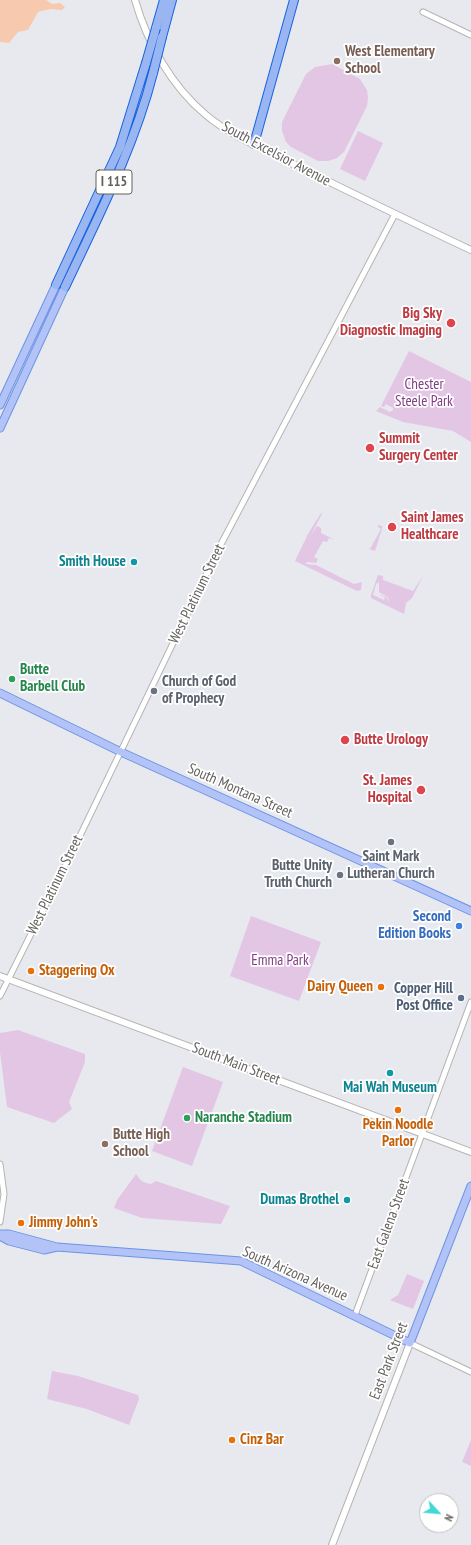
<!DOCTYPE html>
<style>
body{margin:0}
#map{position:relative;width:471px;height:1545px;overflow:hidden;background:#e7e9ef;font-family:"PT Sans Narrow",sans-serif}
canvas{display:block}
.north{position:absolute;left:419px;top:1493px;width:40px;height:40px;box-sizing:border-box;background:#fff;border:1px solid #c1c0bf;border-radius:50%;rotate:116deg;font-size:11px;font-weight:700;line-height:16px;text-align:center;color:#65615e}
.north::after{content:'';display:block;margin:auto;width:14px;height:18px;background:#42d7d9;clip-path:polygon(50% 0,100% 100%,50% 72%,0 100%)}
</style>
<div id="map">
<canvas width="471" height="1545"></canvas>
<div class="north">N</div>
</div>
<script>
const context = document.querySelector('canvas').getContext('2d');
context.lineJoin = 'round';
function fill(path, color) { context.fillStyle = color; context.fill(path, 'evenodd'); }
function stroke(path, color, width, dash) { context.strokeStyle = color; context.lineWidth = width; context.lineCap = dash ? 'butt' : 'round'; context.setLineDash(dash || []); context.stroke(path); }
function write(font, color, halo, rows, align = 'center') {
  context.font = font + ' "PT Sans Narrow",sans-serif'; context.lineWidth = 3.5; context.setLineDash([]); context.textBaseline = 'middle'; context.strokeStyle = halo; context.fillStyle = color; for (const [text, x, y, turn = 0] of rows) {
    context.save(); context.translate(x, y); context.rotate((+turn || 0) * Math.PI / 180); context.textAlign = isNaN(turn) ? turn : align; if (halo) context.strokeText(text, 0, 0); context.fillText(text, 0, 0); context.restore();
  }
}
fill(new Path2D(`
 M332 64 360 79 367 90 368 98 367 106 344 152 337 158 328 161H318L291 147 286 142 282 131V122L306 74 315 67Z
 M358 131 383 143 365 181 340 169Z
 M409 351 471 382V442L453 431 403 422 376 411 380 407 390 412 393 410V408L386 404 384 407 381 406Z
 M321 513 322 514 310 537 317 526 321 528V533L335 540 329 538 327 542 323 541 314 557 318 559 316 563 308 562 305 564 316 565 354 584 362 582 361 590 357 591 295 561 308 534Z
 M378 525 382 526V529L375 551 366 548 370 549 381 529 378 527Z
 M378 575 383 576V580L413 591 423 576 412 598 406 603 404 614 371 598V595ZM379 582V592C384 596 389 594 389 602L386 596 379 595 385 597 384 600 373 595 376 584Z
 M251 916 321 942 299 1001 230 976Z
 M18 1030 85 1054V1062L69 1102 72 1109 54 1123 7 1107 0 1052V1033Z
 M183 1067 223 1082 192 1166 152 1151Z
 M136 1174C140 1180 143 1183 151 1184L156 1181 230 1206 221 1224 142 1218 114 1208 117 1200Z
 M407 1274 424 1281 413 1309 390 1300 398 1295Z
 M52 1371 78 1376 138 1395 139 1399 129 1425 87 1409 47 1399Z
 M471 1440V1466L462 1462Z`), '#e2c6e4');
fill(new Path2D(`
 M0 0H46L52 4 60 3 65 7 62 10 50 9 38 12 28 30 18 32 9 43 0 42Z`), '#f7c9ae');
const tertiary = new Path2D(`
 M423 12 471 35
 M0 996 76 844 219 548 395 214
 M0 1164 4 1194 0 1222
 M355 1315 471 1002
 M410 1343 471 1372`);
const secondary = new Path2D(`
 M135 0C147 42 171 86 206 115 231 136 264 149 293 164 352 193 411 222 471 250
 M0 976 471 1152
 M332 1545 410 1343`);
const primary = new Path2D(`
 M0 405 56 285
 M0 428 65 287
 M0 693 121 752 471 911
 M0 1234H9L57 1247
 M0 1236 9 1241 44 1250 57 1247 241 1261 410 1343 471 1186`);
const motorway = new Path2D(`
 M156 28 164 0
 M162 37 172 0
 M254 144 294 0
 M56 285 120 147 146 63
 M65 287C98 217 134 148 153 73`);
stroke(tertiary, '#b7b5b1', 7);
stroke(secondary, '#b7b4b1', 8);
stroke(primary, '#6a95e4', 9);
stroke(motorway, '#1663df', 10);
stroke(tertiary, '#fff', 5);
stroke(secondary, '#fff', 6);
stroke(primary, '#b3c3f7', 7);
stroke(motorway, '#99b6f3', 8);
const motorwayBridge = new Path2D(`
 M146 63 156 28
 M153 73 162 37`);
stroke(motorwayBridge, '#1663df', 10, []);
stroke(motorwayBridge, '#99b6f3', 8);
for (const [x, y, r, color] of [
 [337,61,4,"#8d6e63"],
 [451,323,5,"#e0444e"],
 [370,448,5,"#e0444e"],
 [392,527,5,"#e0444e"],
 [134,562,4,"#0f9aa8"],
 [12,679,4,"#2e9e5b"],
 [154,691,4,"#6b7280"],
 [345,740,5,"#e0444e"],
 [421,790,5,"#e0444e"],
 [391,842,4,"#6b7280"],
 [340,875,4,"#6b7280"],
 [459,926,4,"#3f7fe0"],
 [31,971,4,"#e8710a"],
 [381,987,4,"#e8710a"],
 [461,998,4,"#5c6f8a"],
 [390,1073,4,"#0f9aa8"],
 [398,1110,4,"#e8710a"],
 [187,1118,4,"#2e9e5b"],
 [105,1144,4,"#8d6e63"],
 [347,1200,4,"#0f9aa8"],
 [21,1223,4,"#e8710a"],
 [232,1440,4,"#e8710a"]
]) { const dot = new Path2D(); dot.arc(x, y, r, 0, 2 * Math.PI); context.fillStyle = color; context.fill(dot); stroke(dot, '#fff', 1.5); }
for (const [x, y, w] of [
 [114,182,36]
]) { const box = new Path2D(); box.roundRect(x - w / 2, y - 12, w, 24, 3); context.fillStyle = '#fff'; context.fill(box); stroke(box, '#65615e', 1); }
write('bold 14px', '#65615e', null, [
 ["I 115",114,182]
]);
write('bold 15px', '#785e54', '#fff', [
 ["West Elementary",345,52],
 ["School",345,69],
 ["Butte High",113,1135],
 ["School",113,1152]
], 'left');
write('15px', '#65615e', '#fff', [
 ["South Excelsior Avenue",276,154,28],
 ["West Platinum Street",197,594,-64],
 ["South Montana Street",240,791,24],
 ["West Platinum Street",55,885,-64],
 ["South Main Street",236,1064,21],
 ["East Galena Street",389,1224,-70],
 ["South Arizona Avenue",295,1274,24],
 ["East Park Street",389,1361,-69]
]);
write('bold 15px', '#be3a42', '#fff', [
 ["Big Sky",442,314,"right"],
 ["Diagnostic Imaging",442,331,"right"],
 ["Summit",379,439],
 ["Surgery Center",379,456],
 ["Saint James",401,518],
 ["Healthcare",401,535],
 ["Butte Urology",354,740],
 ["St. James",412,781,"right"],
 ["Hospital",412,798,"right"]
], 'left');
write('15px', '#823f84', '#fff', [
 ["Chester",424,385],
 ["Steele Park",424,402],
 ["Emma Park",280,961]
]);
write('bold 15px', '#0d838f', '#fff', [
 ["Smith House",126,562],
 ["Mai Wah Museum",390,1088,"center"],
 ["Dumas Brothel",339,1200]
], 'right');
write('bold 15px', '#27864d', '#fff', [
 ["Butte",20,670],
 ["Barbell Club",20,687],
 ["Naranche Stadium",195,1118]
], 'left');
write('bold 15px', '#5b616d', '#fff', [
 ["Church of God",162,682],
 ["of Prophecy",162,699],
 ["Saint Mark",391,857,"center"],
 ["Lutheran Church",391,874,"center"],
 ["Butte Unity",332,866,"right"],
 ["Truth Church",332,883,"right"]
], 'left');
write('bold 15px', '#366cbe', '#fff', [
 ["Second",451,917],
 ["Edition Books",451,934]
], 'right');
write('bold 15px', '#c56008', '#fff', [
 ["Staggering Ox",39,971],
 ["Dairy Queen",373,987,"right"],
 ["Pekin Noodle",398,1125,"center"],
 ["Parlor",398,1142,"center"],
 ["Jimmy John's",29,1223],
 ["Cinz Bar",240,1440]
], 'left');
write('bold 15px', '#4e5e75', '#fff', [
 ["Copper Hill",453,989],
 ["Post Office",453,1006]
], 'right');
</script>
